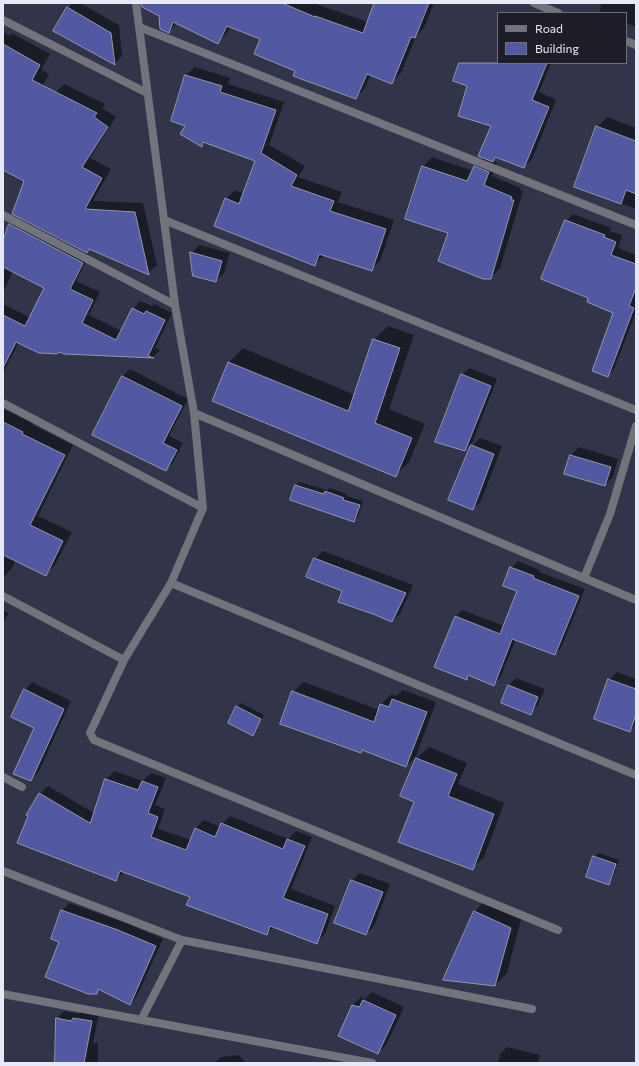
<!DOCTYPE html>
<style>
body{margin:0}
#map{position:relative;width:639px;height:1066px;overflow:hidden;background:#323549;font-family:Commissioner,sans-serif}
canvas{display:block}
.frame{position:absolute;inset:0;border:4px solid #e7e9f6;pointer-events:none}
.legend{position:absolute;left:497px;top:12px;width:130px;height:52px;box-sizing:border-box;background:#1c1d26;border:1px solid #6d6f79;margin:0;padding:5px 7px;list-style:none;font-size:12px;color:#e7e9f6}
.legend li{display:flex;align-items:center;gap:8px;height:20px}
.legend b{width:20px;border:1px solid #6d6f79}
</style>
<div id="map">
<canvas width="639" height="1066"></canvas>
<div class="frame"></div>
<ul class="legend">
<li><b style="height:5px;background:#72737d"></b>Road</li>
<li><b style="height:11px;background:#5358a2"></b>Building</li>
</ul>
</div>
<script>
const context = document.querySelector('canvas').getContext('2d');
context.lineJoin = 'round';
function fill(path, color) { context.fillStyle = color; context.fill(path, 'evenodd'); }
function stroke(path, color, width, dash) { context.strokeStyle = color; context.lineWidth = width; context.lineCap = dash ? 'butt' : 'round'; context.setLineDash(dash || []); context.stroke(path); }
fill(new Path2D(`
 M73 3H80L119 25 122 56 114 64 55 31 68 8Z
 M160 3H313L368 22 381 3H434L424 28 416 36 401 73 391 83 371 74 365 88 356 98 296 71 261 39 230 26 227 33 218 42 177 23 169 32Z
 M602 3H636V27L626 23V13H602L599 12Z
 M3 32 10 36 12 33 50 54 41 70 49 74 3 160Z
 M514 63H551L539 92 556 100 532 159 524 167 497 156 493 161 497 163 492 176 521 188 520 190 523 191 500 268 490 278 449 233 423 167 432 157 473 171 474 167 484 157 492 126Z
 M195 67 230 78 228 84 284 102 269 145 305 166 298 177 342 192 338 202 394 220 380 261 371 270 324 255 314 265 226 199 235 190 244 194 257 160 206 142 202 146 187 125 172 121 186 75Z
 M64 84 105 104 102 108 116 117 90 158 111 169 93 201 143 203 157 265 148 273 90 249 86 253 89 255 76 281 100 292 89 315 121 331 133 309 140 301 152 306 154 304 172 313 155 348 160 350 153 357 64 353 59 351 19 342 3 373V304L31 318 46 288 13 271 3 292V234L19 216 56 92Z
 M607 117 636 128V209L575 186 597 127Z
 M573 214 611 228 610 231 622 235 618 248 636 255V296L635 299 636 300V312L614 369 608 376 615 313 590 298 566 221Z
 M199 245 230 253 224 273 216 281 192 253Z
 M388 326 414 335 389 409 425 424 409 462 395 475 213 400 229 362 243 348 355 395 374 340Z
 M470 368 497 379 472 443 465 450 462 375Z
 M130 369 188 399 169 436 183 443 173 463 166 470 93 435 123 376Z
 M3 409 32 422 31 424 73 445 38 516 72 532 55 565 46 574 16 560 12 568 3 578Z
 M480 438 502 446 481 501 473 509 472 446Z
 M579 447 618 459 613 477 605 485 571 455Z
 M299 482 327 490 329 488 347 494 346 496 363 501 358 517 354 521 296 486Z
 M323 551 413 585 400 614 392 621 344 590 315 559Z
 M518 561 540 570 539 572 585 589 561 648 555 654 516 639 500 678 493 685 471 675 467 679 456 617 462 610 504 626 518 591 511 568Z
 M3 610 9 613 3 622Z
 M617 672 636 679V724L630 730 609 680Z
 M516 678 545 689 538 705 530 714 508 686Z
 M32 682 71 701 38 773 30 780 35 728 25 690Z
 M304 682 379 710 381 704 392 694 396 696 403 690 436 702 416 756 406 766 363 749 360 752 293 692Z
 M241 703 264 715 256 731 253 734 237 707Z
 M429 747 467 763 458 784 504 803 484 857 472 868 415 801 402 796 417 758Z
 M114 771 143 781 151 773 166 778 155 805 165 809 158 829 191 840 196 828 204 820 220 827 222 824 230 816 288 839 296 831 312 837 291 889 335 906 325 934 316 943 274 927 266 934 191 896 124 872 116 880 40 794 48 786 94 813 106 780Z
 M598 853 619 860 612 880 608 884 594 857Z
 M360 873 390 884 374 926 366 934 352 881Z
 M486 900 522 916 507 973 495 985 474 912Z
 M69 903 126 923 163 939 137 996 130 1004 100 989 96 993 60 941 62 911Z
 M372 992 404 1007 386 1045 378 1053 353 1005 361 997 365 999ZM355 1005 364 1008 355 1007Z
 M64 1011 78 1014 81 1011 99 1014 93 1043H98V1063H56L57 1019Z
 M507 1047 540 1055 538 1063H498L500 1054Z
 M239 1055 246 1063H214L221 1057Z`), '#0007');
const building = new Path2D(`
 M142 3H282L315 17V16L363 33 374 3H429L415 38 411 37 392 84 367 74 356 99 293 76 295 71 254 54 260 39 227 26 218 44 173 22 169 33 160 29 159 16 142 7Z
 M67 7 111 33 115 65 53 31Z
 M3 44 40 65 32 80 97 113 94 117 108 127 82 167 102 178 85 209 135 212 149 275 89 249 87 253 12 214 24 181 3 170Z
 M459 63H547L532 100 549 107 524 168 495 157 493 162 478 156 491 126 458 116 467 86 453 81Z
 M185 75 222 86 220 92 276 110 261 153 297 175 291 186 334 201 330 211 386 229 372 271 319 254 315 266 214 226 225 198 239 204 255 161 203 142 202 147 180 134 185 126 171 121Z
 M596 126 636 141V194L626 190 621 204 574 187Z
 M422 166 467 181 474 166 489 172 484 185 512 197 511 200H514L491 279H483L438 261 448 233 405 219Z
 M565 220 605 235 604 237 616 242 611 255 636 264V288L629 306 634 308 608 377 592 371 613 313 587 302 588 298 541 279Z
 M9 224 83 263 70 289 93 300 82 323 116 340 132 308 144 314 146 311 165 320 148 356 154 358 64 354 59 352 57 354 39 353 16 342 3 368V315L25 326 44 288 3 267V241Z
 M190 252 222 261 216 282 193 276Z
 M373 339 400 348 375 423 412 438 396 477 212 401 228 362 348 411Z
 M461 374 491 386 465 451 435 442Z
 M122 376 182 406 163 443 177 450 166 471 92 435Z
 M3 422 23 432 22 434 65 455 30 525 63 541 46 576 3 555Z
 M471 445 494 454 473 510 448 500Z
 M570 455 611 467 605 486 564 474Z
 M295 485 324 494 325 491 344 498 343 500 360 505 354 522 290 500Z
 M314 558 406 593 392 622 373 614 338 602 342 591 306 577Z
 M510 567 534 576 533 578 579 596 555 655 512 639 494 686 468 675 467 680 434 667 455 616 500 634 517 591 503 586Z
 M608 679 636 689V714L630 732 594 719Z
 M508 685 538 697 531 715 501 703Z
 M24 689 64 709 31 781 13 774 34 728 11 717Z
 M292 691 374 722 380 704 389 707 392 699 427 712 406 767 362 750 361 753 280 724Z
 M236 706 261 719 253 736 228 723Z
 M416 758 457 774 448 796 494 814 473 870 398 842 414 802 400 796Z
 M105 779 138 790 142 781 158 787 148 813 158 817 151 837 186 850 195 828 215 837 221 823 283 849 287 839 305 846 283 898 328 914 317 944 270 926 267 935 186 905 190 897 120 871 116 881 17 843 28 816 26 815 39 793 90 823Z
 M593 856 616 864 609 885 586 877Z
 M351 880 383 892 366 935 334 923Z
 M61 910 118 930 156 946 130 1005 98 989 97 994H88L45 977 59 942 51 939Z
 M474 911 511 928 495 986 443 980Z
 M363 1000 396 1015 378 1054 338 1036 352 1005 359 1007Z
 M56 1018 71 1021 73 1018 92 1021 84 1063H55Z`);
fill(building, '#5358a2');
stroke(building, '#9296ae', 1);
stroke(new Path2D(`
 M136 3 175 305 194 413 203 508 171 583 124 660 90 733 94 740 558 930
 M534 3 558 13
 M3 20 147 93
 M139 27 636 225
 M626 41 636 45
 M3 215 175 305
 M164 220 636 410
 M3 403 203 508
 M194 413 636 600
 M584 578 610 514 636 426
 M171 583 636 775
 M3 596 124 660
 M3 777 22 787
 M3 871 182 940 532 1009
 M3 994 372 1063
 M141 1020 182 940`), '#72737d', 8);
</script>
